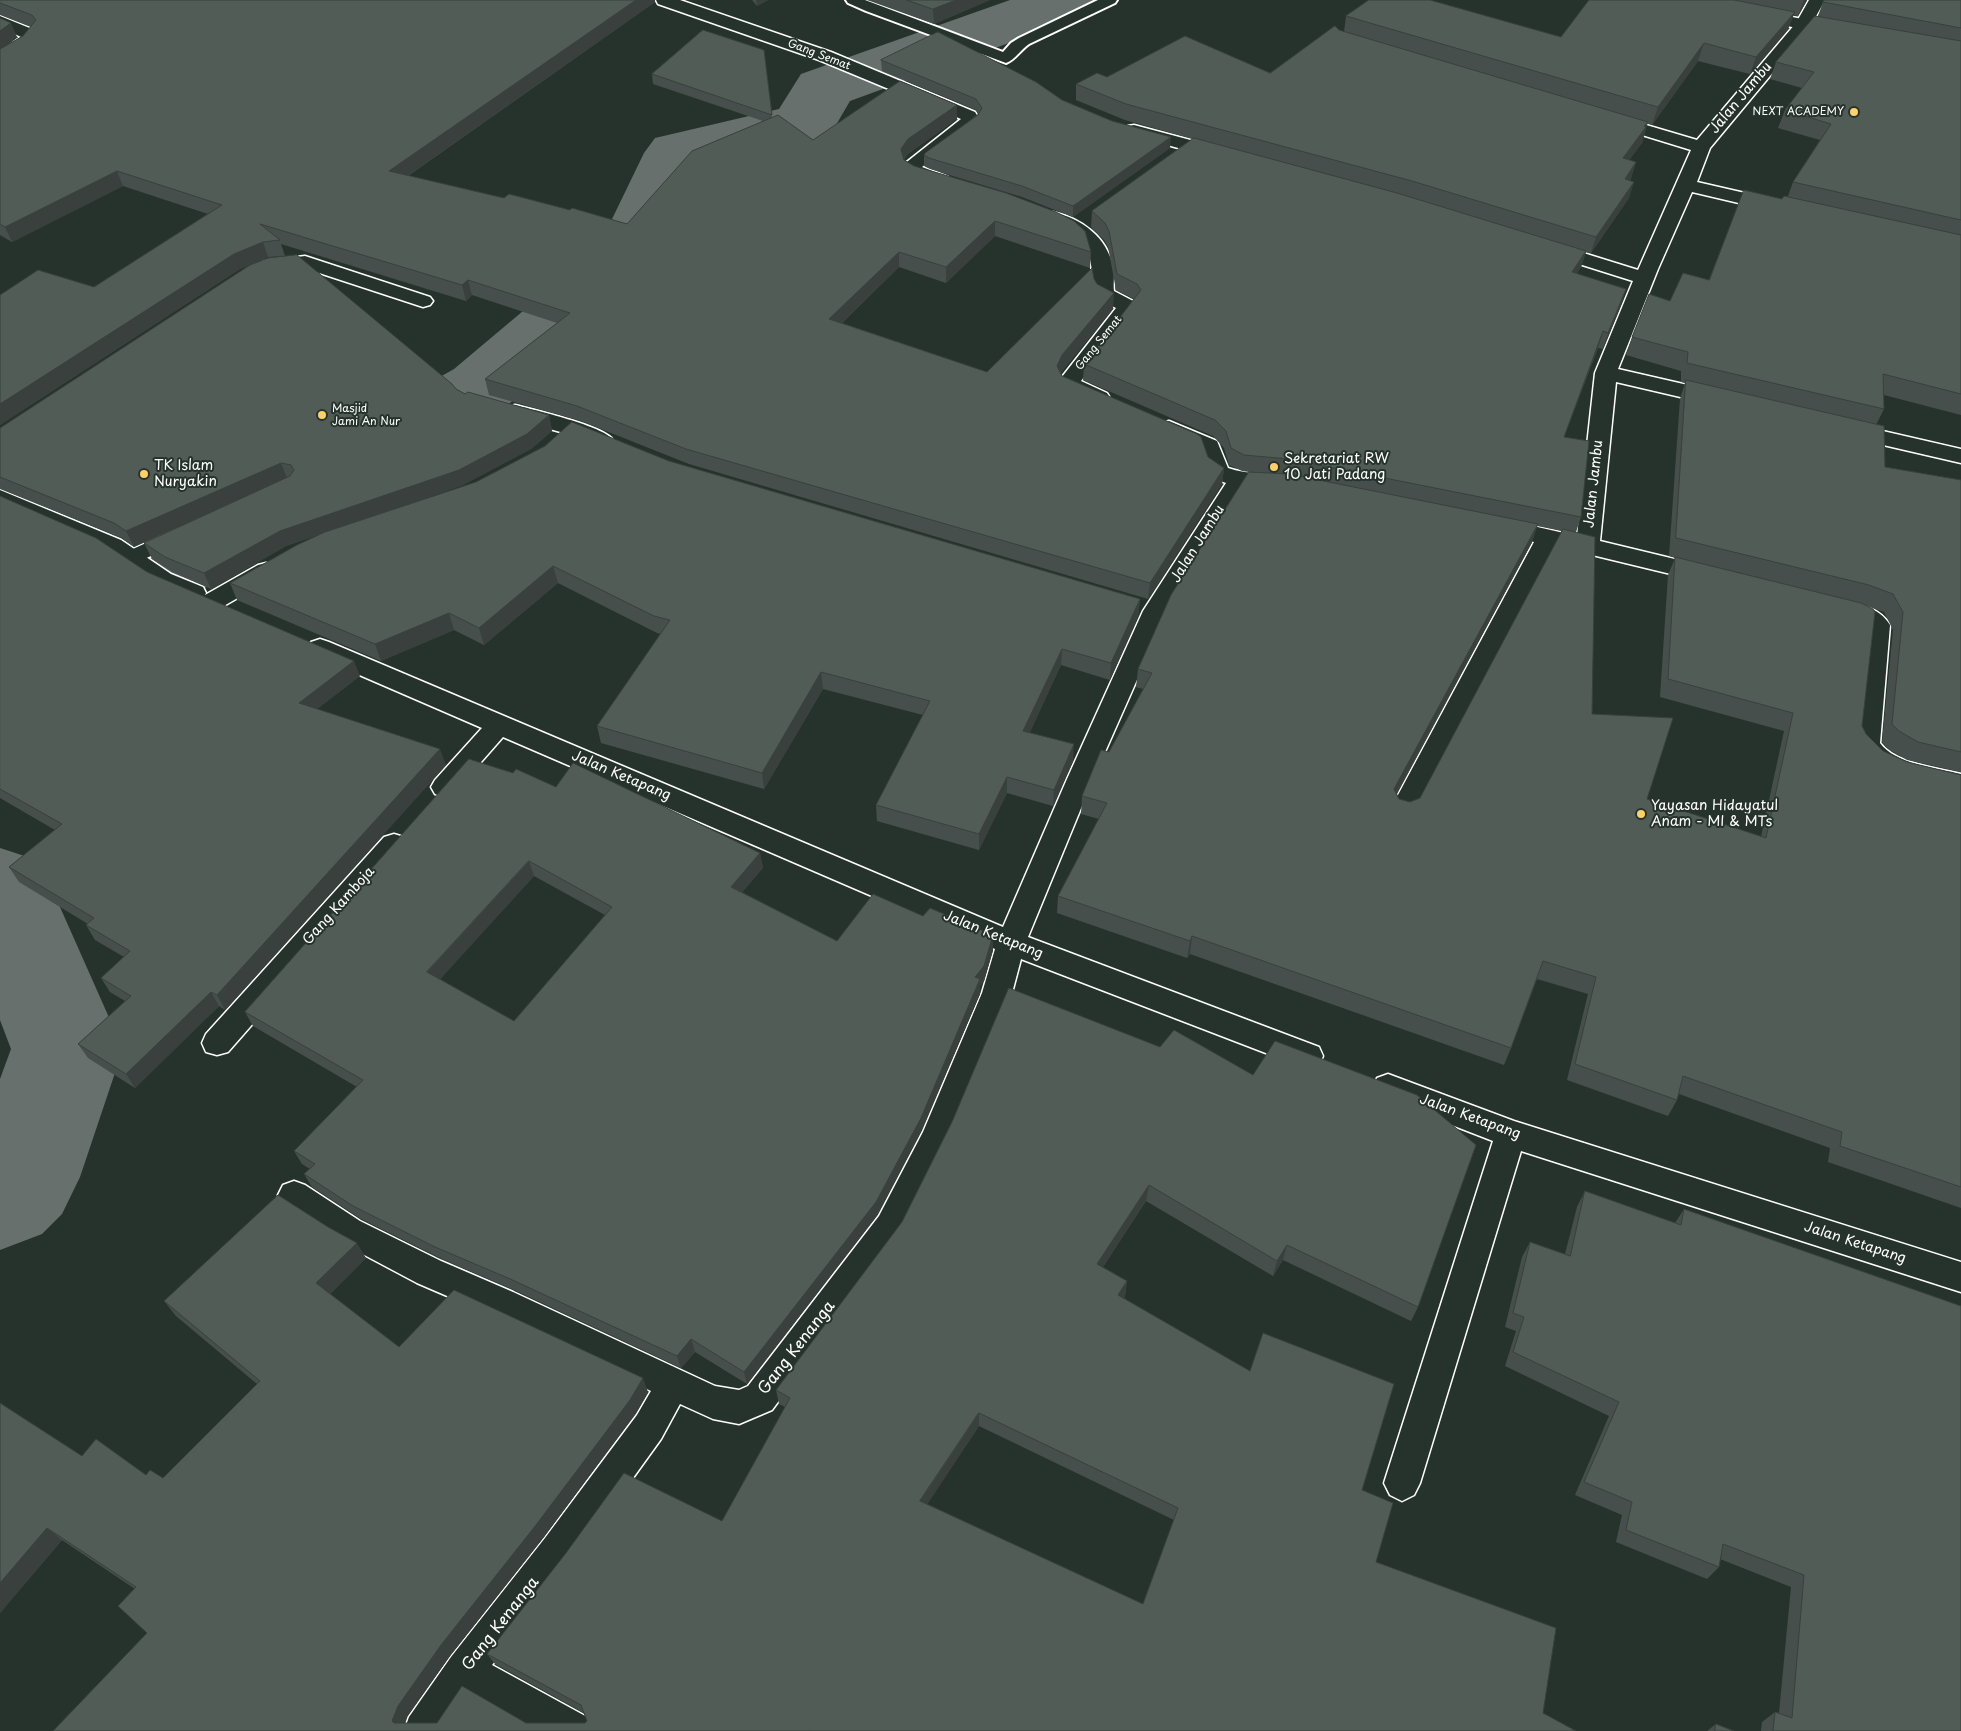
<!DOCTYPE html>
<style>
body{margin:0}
canvas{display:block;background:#26332d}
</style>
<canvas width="1961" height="1731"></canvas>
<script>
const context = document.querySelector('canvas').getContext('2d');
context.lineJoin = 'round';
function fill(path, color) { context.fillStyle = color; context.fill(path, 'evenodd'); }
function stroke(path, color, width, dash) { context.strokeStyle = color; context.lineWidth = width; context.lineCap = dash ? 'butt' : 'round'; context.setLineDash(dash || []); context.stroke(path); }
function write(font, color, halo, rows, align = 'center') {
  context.font = font + ' "Playpen Sans",sans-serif'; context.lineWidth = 4; context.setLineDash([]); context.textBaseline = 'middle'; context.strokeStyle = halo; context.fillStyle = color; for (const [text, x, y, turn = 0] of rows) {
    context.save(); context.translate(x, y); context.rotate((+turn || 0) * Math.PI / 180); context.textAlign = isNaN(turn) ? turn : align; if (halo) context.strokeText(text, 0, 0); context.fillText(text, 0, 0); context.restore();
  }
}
fill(new Path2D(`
 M1010 0H1100L1091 13 850 101 829 137 708 167 667 259 656 275 510 403 83 662 33 706 0 715V631L19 616 454 369 598 248 644 153 655 138 779 109 801 74Z
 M0 848 37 860 52 889 123 1049 80 1177 62 1214 42 1234 0 1250V1079L11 1049 0 1020Z`), '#67706c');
const lane = new Path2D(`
 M846 0H865L1003 52 1011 43 1019 38 1098 0H1117L1115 3 1029 44C1021 49 1015 60 1006 63L866 11 848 3Z
 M177 529 184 531 187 536 184 541 131 565 124 563 121 558 124 553Z`);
const street = new Path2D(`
 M656 0H680L831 52 975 112 980 120 977 124 922 167 948 177 950 181 948 185C934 188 917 180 905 173L903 165 961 119 819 60 658 4Z
 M1809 0H1825L1809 29 1710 148 1697 182 1784 202 1787 206 1784 210 1777 212 1692 192 1658 269 1618 369 1727 394 1730 399 1727 404 1719 406 1616 382 1600 541 1716 569 1720 575 1716 581 1708 583 1555 546 1413 815 1404 818 1395 815 1391 808 1534 542 1490 531 1486 526 1490 521 1498 518 1577 536 1595 373 1633 281 1541 252 1538 248 1541 244 1548 242 1638 270 1691 150 1603 123 1600 119 1603 115 1609 114 1697 140 1796 23Z
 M0 16 37 31 40 35C31 49 16 60 0 64V52L21 37 0 27Z
 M1134 125 1228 150 1230 154 1228 158 1221 160 1128 134 1125 130 1128 126Z
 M1053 212C1082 219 1107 237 1113 267 1115 275 1113 283 1114 291L1135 302 1138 306 1081 381 1107 393 1110 398 1107 403C1091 407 1067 395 1058 382L1116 308C1110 305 1103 302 1098 299 1090 292 1095 260 1085 246 1075 231 1052 230 1043 218L1046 214Z
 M305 256 430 297 433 301 430 305 423 307 304 268 271 271 264 269 261 265 264 261Z
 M515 405C534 410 604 426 613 440L610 445 602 447 594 445 564 433 507 417 504 412 507 407Z
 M1169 421 1217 441 1228 468C1248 475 1268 472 1288 478L1291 483 1288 488 1280 490 1245 488 1167 612 1093 779 1028 937 1319 1047 1323 1056 1319 1065 1308 1069 1297 1065 1021 959 1012 993 951 1137 901 1236 772 1410 739 1424 713 1419 680 1404 661 1439 571 1564 492 1665 587 1717 592 1731H535L470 1694 446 1731H404L409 1717 451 1657 545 1538 637 1415 651 1391 489 1314 417 1283 338 1241 283 1205 278 1195 283 1185 294 1181 305 1185 360 1221 441 1261 513 1292 715 1386 739 1390 748 1386 879 1216 923 1132 982 993 995 949 503 737 453 794 444 797 435 794 431 787 435 780 482 728 311 654 308 648 311 642 320 639 329 642 1003 927 1067 779 1143 611 1226 483 1210 477 1199 450 1161 433 1158 428 1161 423Z
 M1848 423 1961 449V463L1840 435 1837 430 1840 425Z
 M0 490 121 540 171 574 203 587 206 593 205 595 258 565 266 563 274 565 278 571 274 577 222 607 213 609 204 607 201 601 202 599 194 601 155 586 105 552 0 506Z
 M1839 600C1859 604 1879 607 1890 625L1880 743C1895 764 1937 768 1961 774V794C1932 787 1886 781 1865 760 1860 756 1857 750 1854 744L1866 627 1852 619 1830 614 1827 608 1830 602Z
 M394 834 404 837 408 844 404 851 228 1052 217 1055 206 1052 202 1043 206 1034 384 837Z
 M1388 1074 1514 1121 1961 1262V1292L1521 1151 1420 1483 1414 1495 1402 1501 1390 1495 1384 1483 1493 1141 1377 1096 1373 1087 1377 1078Z`);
const secondary = new Path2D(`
 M1670 0H1704L1844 27 1850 28 1853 32 1850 36 1844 37 1678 5 1672 4Z`);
stroke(lane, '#fff', 4);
stroke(street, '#fff', 3);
stroke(secondary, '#fff', 3);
fill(lane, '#26332d');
fill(street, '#26332d');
fill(secondary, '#26332d');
fill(new Path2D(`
 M0 0H655V2L408 176 504 198 570 210 627 224 763 121 653 84 652 74 764 50 772 118 813 140 957 119 908 154 904 160 914 166 1091 252 1090 268 995 236 946 283 899 267 842 323 987 372 1094 279 1113 309 1062 371 1061 373 1062 376 1208 457 1224 468 1222 484 1148 599 689 464 581 421 489 395 485 379 557 323 472 295 466 301 281 244 285 256 268 257 240 269 0 425V295L94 287 208 214 123 186 12 242 0 235V18L17 37 7 45 23 36 31 27 0 15Z
 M752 0H768L757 6Z
 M867 0H990L934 24Z
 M1589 0H1807L1798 16 1793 15 1788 29 1750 74 1698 61 1652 125 1647 123 1642 143 1629 160 1636 162 1631 178 1630 181 1629 198 1591 253 1586 252 1581 267 1577 273 1621 305 1603 349 1598 348 1564 437 1581 517 1576 532 1592 714 1647 799 1761 837 1784 731 1660 697 1668 575 1675 558 1669 556 1680 399 1685 383 1681 382V371L1626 355 1632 337 1670 301 1709 280 1782 199 1788 196 1793 182 1820 140 1778 128 1785 110 1802 88 1770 79 1776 62 1818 16 1823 2 1961 0V415L1884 395V409L1876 425 1885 467 1961 480V772L1907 760 1888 749 1882 742 1893 630 1884 612 1864 605 1862 726 1866 734 1883 751 1907 762 1961 775V1208L1828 1162 1830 1148 1679 1094 1677 1100 1668 1116 1567 1080 1588 994 1537 979 1511 1048 1504 1065 1190 954 1187 958 1057 913 1058 896 1099 819 1081 814 1082 796 1109 752 1143 689 1136 687 1138 669 1249 472 1242 471 1229 465 1224 448 1213 436 1083 380 1084 364 1134 299 1116 290 1108 247 1104 240 1091 227 1092 211 1193 139 1125 120 1076 100V84L1107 77 1270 73 1339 30 1344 32 1346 16 1561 37ZM1537 526 1562 531 1420 798 1410 802 1399 799 1397 794 1532 542Z
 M881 60 1062 100 1170 148 1073 217 1022 197 930 169 924 166V155L978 114 976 110 882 71Z
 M456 389 465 394 549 415 552 431 531 449 463 485 395 509 669 461 1140 599 1138 616 1110 680 1061 665 1030 732 1073 761 1053 806 1007 793 979 850 877 821 876 805 923 715 823 689 764 789 601 743 597 726 661 634 657 633 558 583 484 645 454 630 381 661 237 600 230 583 318 535 286 546 211 589 172 572 152 559 144 543 228 505 134 547 122 538 0 489V428Z
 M0 496 147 572 360 676 317 709 446 765 225 1010 219 1006 135 1088 88 1058 78 1044 125 1001 110 992 101 978 124 957 95 940 86 925 88 924 19 882 9 867 55 830 0 798Z
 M556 787 760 853 763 868 742 892 837 941 923 916 993 935V950L984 981 980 986V994L921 1131 877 1215 747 1384 695 1352 681 1368 514 1290 442 1259 361 1219 312 1187 304 1174 310 1169 302 1164 294 1151 357 1087 253 1026 245 1012ZM534 876 605 915 514 1021 440 979Z
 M1009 988 1418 1307 1411 1321 1283 1260 1273 1276 1146 1201 1103 1267 1127 1281 1125 1296 1124 1298 1362 1490 1376 1562 1543 1713 53 1731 147 1633 135 1589 62 1540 0 1613V1403L82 1456 146 1475 163 1478 257 1384 176 1316 164 1301 366 1258 330 1294 399 1347 648 1392 635 1414 544 1537 450 1656 407 1716 405 1723H585L587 1721 584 1713 495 1664 487 1654 722 1521 785 1407 779 1404 776 1390 902 1222 952 1122ZM979 1426 1174 1520 1143 1604 927 1504Z
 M1585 1191 1675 1223 1684 1209 1961 1731H1761L1762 1722 1775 1712 1779 1713 1791 1587 1720 1559 1719 1567 1707 1579 1616 1542 1622 1515 1575 1495 1609 1416 1505 1366 1516 1331 1505 1327 1522 1257 1530 1242 1565 1254 1577 1207Z
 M1716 1724 1734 1731H1707Z`), '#464f4b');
fill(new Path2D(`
 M636 0H655V2L393 186 389 171Z
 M756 0H768L757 6Z
 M956 0H990L934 24 933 9Z
 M1804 0H1807L1798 16Z
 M1795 12 1788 29 1750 74 1756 57Z
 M11 23 17 37 0 51V31Z
 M1704 43 1698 61 1652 125 1658 107Z
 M957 105V119L908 154 901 164V149L908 139Z
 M1648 122 1642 143 1618 175 1623 158Z
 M1171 137 1170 148 1073 217V206Z
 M1636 162 1631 178 1620 195 1625 179Z
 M117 171 123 186 12 242 5 227Z
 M1634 182 1629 198 1591 253 1596 237Z
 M995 221V236L946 283V267Z
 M263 242 268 257 240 269 0 425V404L234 254Z
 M1586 251 1581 267 1567 288 1572 272Z
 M899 252V267L830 334 829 319Z
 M468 280 472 295 466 301 462 285Z
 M1626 289 1621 305 1603 349 1608 333Z
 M1114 293 1113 309 1062 371 1056 381 1057 366 1062 355Z
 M1603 331 1598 348 1558 453 1564 437Z
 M549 415 552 431 531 449 463 485 286 546 211 589 204 573 280 531Z
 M281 463 287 478 134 547 126 531Z
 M1224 468 1222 484 1148 599 1150 583Z
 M1538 524 1532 542 1389 807 1394 789Z
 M553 566 558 583 484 645 479 628Z
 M1140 599 1138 616 1110 680 1111 663Z
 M449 613 454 630 381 661 375 644Z
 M1062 649 1061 665 1023 747V731Z
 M354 661 360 676 305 718 299 703Z
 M821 672 823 689 764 789 762 773Z
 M1074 744 1073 761 1053 806 1054 790Z
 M440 749 446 765 225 1010 217 995Z
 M1007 777V793L979 850V834Z
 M760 853 763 868 734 902 731 887Z
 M529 861 534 876 433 987 427 972Z
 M993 935V950L984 981 980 986V994L921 1131 877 1215 747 1384 744 1372 975 977Z
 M1192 936 1190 954 1187 958 1190 941Z
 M211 992 219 1006 135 1088 126 1074Z
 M1149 1185 1146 1201 1095 1279 1097 1264Z
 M357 1243 366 1258 325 1298 316 1283Z
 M1287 1245 1283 1260 1273 1276 1277 1261Z
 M1127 1281 1125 1296 1116 1309 1118 1295Z
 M691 1339 695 1352 681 1368 677 1356Z
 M643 1378 648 1392 635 1414 544 1537 450 1656 407 1716 402 1730 392 1721 398 1706 441 1645Z
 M979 1413V1426L921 1514 920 1501Z
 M47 1528 62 1540 0 1613V1583Z`), '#39403d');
const building = new Path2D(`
 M0 0H636L389 171 504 198 509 194 570 210 572 208 627 224 692 151 778 115 813 140 900 81 957 105 908 139 901 149 904 160 914 166 1006 193 1056 212 1074 221 1085 231 1091 252 995 221 946 267 899 252 829 319 987 372 1092 268 1094 279 1097 284 1114 293 1062 355 1057 366 1062 376 1197 434 1201 437 1208 457 1224 468 1150 583 686 449 577 406 485 379 570 313 468 280 462 285 260 224 280 240 263 242 234 254 0 404V295L38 270 94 287 222 205 117 171 5 227 0 224V49L23 36 36 20 32 15 0 3Z
 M907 0H956L933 9Z
 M1369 0H1430L1561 37 1589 0H1734L1795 12 1756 57 1704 43 1658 107 1346 16Z
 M1824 0H1961V28L1823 2Z
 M1815 16 1961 41V220L1793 182 1831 124 1785 110 1814 72 1776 62Z
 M0 18 11 23 0 31Z
 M1335 26 1339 30 1648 122 1644 126 1646 127 1623 158 1636 162 1625 179 1634 182 1596 237 1412 181 1126 104 1076 84 1097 73 1107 77 1185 36 1270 73Z
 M703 30 764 50 772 115 652 74Z
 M938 32 1036 82 1062 100 1112 121 1171 137 1073 206 1022 186 929 158 924 155 925 153 978 115 982 108 976 99 881 60Z
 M1194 138 1397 193 1586 251 1572 272 1626 289 1608 333 1603 331 1564 437 1589 441 1581 517 1289 459 1244 455 1231 448 1226 431 1215 420 1084 364 1141 290 1137 284 1117 274 1109 231 1105 223 1092 211Z
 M1744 190 1782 199 1784 196 1961 235V394L1883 374 1884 409 1687 363 1688 352 1632 337 1649 294 1670 301 1683 273 1709 280Z
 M297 255 452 384 456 389 465 394 468 392 549 415 527 434 459 470 280 531 204 573 165 557 144 543 290 476 294 470 291 465 281 463 126 531 114 523 0 477V428L250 265 268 258Z
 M1686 380 1884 426 1885 467 1961 480V752L1918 742 1899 731 1892 724 1903 612 1893 594 1869 585 1676 538Z
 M572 422 669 461 1140 599 1111 663 1062 649 1023 731 1074 744 1054 790 1007 777 979 834 876 805 930 701 821 672 762 773 597 726 670 620 654 616 553 566 479 628 449 613 375 644 230 583 297 545 325 532 476 482 545 446Z
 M1249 472 1289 474 1538 524 1394 789 1399 799 1410 802 1420 798 1563 529 1595 537 1592 714 1673 718 1647 799 1766 838 1793 713 1668 679 1675 557 1861 603 1873 609 1875 612 1862 726 1866 734 1883 751 1907 762 1961 775V1187L1840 1146 1842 1132 1683 1076 1677 1100 1575 1064 1596 977 1543 961 1511 1048 1192 936 1190 941 1058 896 1107 803 1082 796 1101 750 1109 752 1152 673 1138 669 1171 595Z
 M0 496 96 538 147 572 354 661 299 703 440 749 217 995 211 992 126 1074 78 1044 131 996 101 978 130 951 86 925 94 918 9 867 62 824 0 789Z
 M469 759 513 773 516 769 556 787 573 763 760 853 731 887 837 941 873 894 923 916 930 908 993 935 984 966 975 977 980 979 921 1118 876 1202 744 1372 691 1339 677 1356 508 1278 435 1247 353 1206 304 1174 315 1164 294 1151 363 1080 245 1012ZM529 861 612 907 514 1021 427 972Z
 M1009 988 1160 1047 1174 1030 1253 1075 1275 1041 1417 1095 1476 1145 1418 1307 1287 1245 1277 1261 1149 1185 1097 1264 1127 1281 1118 1295 1250 1371 1263 1333 1394 1384 1362 1490 1393 1503 1376 1562 1556 1628 1543 1713 1576 1731H53L147 1633 118 1606 136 1587 47 1528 0 1583V1403L82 1456 96 1439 146 1475 150 1470 163 1478 260 1381 164 1301 278 1195 328 1227 357 1243 316 1283 399 1347 454 1290 643 1378 630 1400 536 1525 441 1645 398 1706 392 1721 394 1723H437L462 1686 526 1723H585L587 1721 581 1705 487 1654 566 1553 624 1473 722 1521 790 1398 776 1390 902 1222 952 1122ZM979 1413 1178 1508 1143 1604 920 1501Z
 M1585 1191 1681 1225 1684 1209 1961 1306V1731H1773L1775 1712 1792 1718 1804 1575 1723 1544 1719 1567 1626 1530 1632 1502 1584 1482 1619 1402 1513 1352 1524 1317 1513 1313 1530 1242 1570 1256Z
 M1716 1724 1734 1731H1715Z`);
fill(building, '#515c57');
stroke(building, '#39403d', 1);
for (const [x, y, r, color] of [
 [1854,112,5,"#ffd166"],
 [322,415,5,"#ffd166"],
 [1274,467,5,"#ffd166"],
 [144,474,5,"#ffd166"],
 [1641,814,5,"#ffd166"]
]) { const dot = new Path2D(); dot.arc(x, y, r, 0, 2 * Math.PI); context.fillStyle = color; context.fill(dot); stroke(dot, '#26332d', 2); }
write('11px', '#fff', '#26332d', [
 ["Gang Semat",819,55,21],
 ["Gang Semat",1099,343,-51]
]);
write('11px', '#fff', '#26332d', [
 ["NEXT ACADEMY",1844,112],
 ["Masjid",332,409,"left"],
 ["Jami An Nur",332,422,"left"]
], 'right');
write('14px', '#fff', '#26332d', [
 ["Jalan Jambu",1741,98,-50],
 ["Jalan Jambu",1594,484,-84],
 ["Jalan Jambu",1198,544,-58],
 ["Jalan Ketapang",621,776,23],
 ["Gang Kamboja",339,906,-48],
 ["Jalan Ketapang",993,935,22],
 ["Jalan Ketapang",1470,1117,20],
 ["Jalan Ketapang",1855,1243,18]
]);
write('14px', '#fff', '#26332d', [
 ["Sekretariat RW",1284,459],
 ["10 Jati Padang",1284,475],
 ["TK Islam",154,466],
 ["Nuryakin",154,482],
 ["Yayasan Hidayatul",1651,806],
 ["Anam - MI & MTs",1651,822]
], 'left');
write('16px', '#fff', '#26332d', [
 ["Gang Kenanga",797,1348,-52],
 ["Gang Kenanga",501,1624,-52]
]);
</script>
